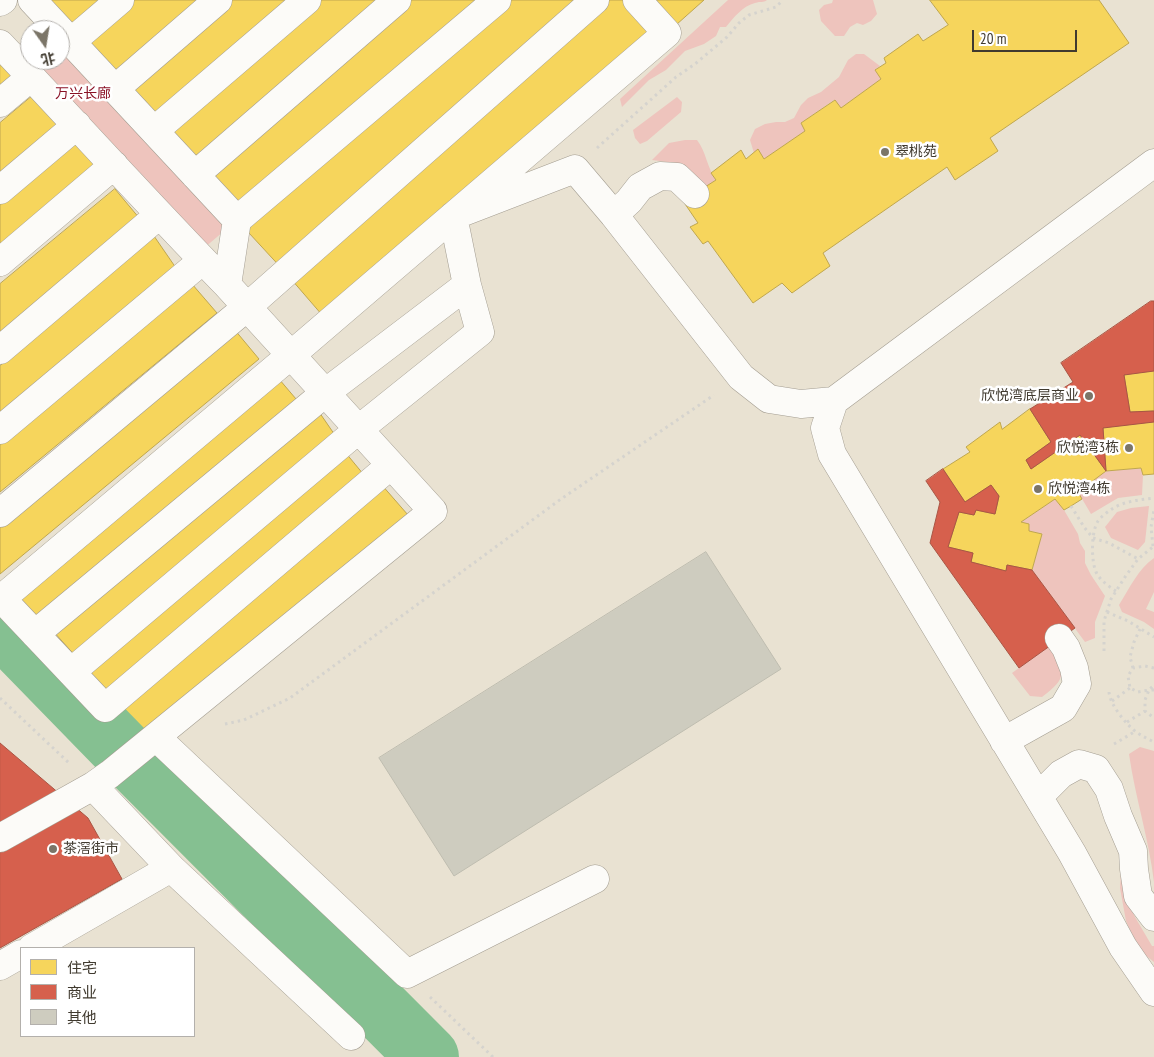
<!DOCTYPE html>
<meta charset="utf-8">
<style>
body{margin:0}
#map{position:relative;width:1154px;height:1057px;overflow:hidden;background:#e9e2d2;font-family:"PT Sans Narrow","Noto Sans SC",sans-serif}
canvas{display:block}
.legend{position:absolute;left:20px;top:947px;width:175px;height:90px;box-sizing:border-box;background:#fff;border:1px solid #b3b0ac;margin:0;padding:6px 9px;list-style:none;font-size:15px;color:#403a2f}
.legend li{display:flex;align-items:center;gap:10px;height:25px}
.legend b{width:25px;border:1px solid #b3b0ac}
.north{position:absolute;left:20px;top:20px;width:50px;height:50px;box-sizing:border-box;background:#fff;border:1px solid #b3b0ac;border-radius:50%;rotate:167deg;font-size:14px;font-weight:700;line-height:20px;text-align:center;color:#403a2f}
.north::after{content:'';display:block;margin:auto;width:18px;height:22px;background:#7b7568;clip-path:polygon(50% 0,100% 100%,50% 72%,0 100%)}
.scale{position:absolute;left:972px;top:30px;width:105px;height:22px;box-sizing:border-box;border:2px solid #403a2f;border-top:0;padding-left:6px;font-size:15px;line-height:18px;white-space:nowrap;color:#403a2f;-webkit-text-stroke:4px #fff;paint-order:stroke}
</style>
<div id="map">
<canvas width="1154" height="1057"></canvas>
<ul class="legend">
<li><b style="height:14px;background:#f6d55c"></b>住宅</li>
<li><b style="height:14px;background:#d6604d"></b>商业</li>
<li><b style="height:14px;background:#ceccbf"></b>其他</li>
</ul>
<div class="north">北</div>
<div class="scale">20 m</div>
</div>
<script>
const context = document.querySelector('canvas').getContext('2d');
context.lineJoin = 'round';
function fill(path, color) { context.fillStyle = color; context.fill(path, 'evenodd'); }
function stroke(path, color, width, dash) { context.strokeStyle = color; context.lineWidth = width; context.lineCap = dash ? 'butt' : 'round'; context.setLineDash(dash || []); context.stroke(path); }
function write(font, color, halo, rows, align = 'center') {
  context.font = font + ' "PT Sans Narrow","Noto Sans SC",sans-serif'; context.lineWidth = 5; context.setLineDash([]); context.textBaseline = 'middle'; context.strokeStyle = halo; context.fillStyle = color; for (const [text, x, y, turn = 0] of rows) {
    context.save(); context.translate(x, y); context.rotate((+turn || 0) * Math.PI / 180); context.textAlign = isNaN(turn) ? turn : align; if (halo) context.strokeText(text, 0, 0); context.fillText(text, 0, 0); context.restore();
  }
}
fill(new Path2D(`
 M728 0H767C763 3 761 1 755 3 743 6 734 17 726 27H720L716 36 704 44 685 51 666 70 649 80 622 107 620 99Z
 M833 0H873L877 14 871 21 863 25 857 23 850 27 844 36H835L821 21 819 10 824 5 832 3Z
 M71 42 237 220 197 254 32 77 51 60H60V52Z
 M856 54H864L880 66 875 70 881 79 841 108 834 100 801 123 805 131 764 159 758 150 754 153 750 140 755 129 765 124 776 122H785L794 118 801 105 808 98 821 92 839 77 848 60Z
 M677 97 682 102 681 112 647 141 640 144 635 138 633 130Z
 M685 140H697C706 151 707 168 716 180L705 187 683 164 652 160 669 143Z
 M1141 468 1143 475 1142 495 1118 498 1091 514 1078 492 1106 471Z
 M1055 499 1064 510 1078 534 1080 543 1085 551V563L1091 575 1105 596 1095 622V638L1085 642 1032 570 1042 534 1029 531V524L1021 522Z
 M1149 506 1145 542 1138 550 1111 538 1105 527 1117 512 1131 508Z
 M1154 558V592L1146 609 1154 612V629L1144 622 1122 612 1119 605C1129 589 1138 569 1154 558Z
 M1049 646C1065 674 1068 677 1042 697L1030 696 1012 673Z
 M1140 747 1154 751V882C1149 839 1135 797 1129 754Z
 M1122 856 1127 900 1135 917 1152 946H1154V962L1139 950 1126 921 1120 888Z`), '#eec4bd');
const homes = new Path2D(`
 M34 0H120L71 42Z
 M120 0H218L115 89 71 42Z
 M218 0H307L154 131 115 89Z
 M306 0H397L195 175 154 131Z
 M397 0H497L237 220 195 175Z
 M497 0H595L285 272 237 220Z
 M595 0H637L667 33 329 323 285 272Z
 M637 0H704L667 33Z
 M930 0H1099L1129 43 990 138 998 151 955 180 947 167 823 253 830 266 792 293 782 283 753 303 708 241 703 244 690 227 698 223 683 201 716 180 711 173 741 150 746 159 758 149 764 159 805 131 801 123 835 100 841 108 881 79 875 70 886 63 884 58 918 34 923 41 948 25Z
 M0 57 16 75 0 88Z
 M36 93 65 128 0 181V123Z
 M77 134 101 170 0 255V199Z
 M115 189 140 219 0 335V284Z
 M154 236 176 268 0 415V366Z
 M192 284 217 313 0 492V443Z
 M234 329 259 359 0 574V524Z
 M1154 371V411L1130 412 1124 375Z
 M279 379 302 406 40 623 17 595Z
 M317 409 339 441 78 659 53 631Z
 M1030 409 1051 442 1026 460 1031 469 1080 435 1106 471 1078 492 1082 499 1071 506 1064 510 1055 499 1021 522 1029 524V531L1042 534 1032 570 1007 565 1006 571 971 562 973 553 948 547 959 512 974 515 976 510 995 514 999 496 991 485 965 502 943 469 970 452 966 447 1000 422 1002 429Z
 M1154 422V474L1143 475 1141 468 1106 471 1103 428Z
 M345 452 364 475 106 691 87 668Z
 M381 484 408 515 142 736 115 704Z`);
fill(homes, '#f6d55c');
stroke(homes, '#bfa64e', 1);
const shops = new Path2D(`
 M1151 301H1154V371L1124 375 1130 412 1154 411V422L1103 428 1106 471 1080 435 1031 469 1026 460 1051 442 1030 409 1073 382 1061 363Z
 M943 469 965 502 991 485 999 496 995 514 976 510 974 515 959 512 948 547 973 553 971 562 1006 571 1007 565 1032 570 1075 628 1019 668 930 543 940 502 926 481Z
 M0 743 88 818 122 879 0 948Z`);
fill(shops, '#d6604d');
stroke(shops, '#a95544', 1);
stroke(new Path2D(`
 M0 625 124 752 428 1057`), '#85c091', 62);
const building = new Path2D(`
 M706 552 781 669 454 876 379 758Z`);
fill(building, '#ceccbf');
stroke(building, '#bebcaf', 1);
const minor = new Path2D(`
 M32 0 60 30
 M0 2 3 0
 M71 42 120 0
 M0 44C76 124 150 206 227 285
 M115 89 218 0
 M0 103 31 77
 M154 131 307 0
 M1154 163 834 401 825 428 832 454 1072 853 1123 947 1154 992
 M195 175 397 0
 M0 190 77 125
 M614 215 629 201 640 187 660 176 677 177 695 194
 M237 220 497 0
 M0 262 114 165
 M0 350 159 215
 M0 430 203 260
 M0 513 247 307 595 0
 M0 597 105 708 391 465
 M1 599 291 355 667 33 637 0
 M35 634 325 393 467 285
 M71 672 359 429 480 332 467 285 453 216 575 169 614 215 741 377 769 399 801 404 834 401
 M156 737 407 974 595 879
 M1004 741 1063 708 1077 684 1074 668 1066 648 1059 638
 M1039 796 1061 774 1079 764 1096 769 1109 789 1118 816 1133 851 1134 869 1138 896 1154 917
 M0 838 93 786 110 774 433 511 227 285 237 220 60 30
 M171 868 351 1036
 M32 948 171 868 93 786
 M0 966 21 954`);
stroke(minor, '#a39d91', 29);
stroke(new Path2D(`
 M597 148 676 77 695 64 727 37 739 23 749 15 776 7 783 0
 M1071 506 1084 527 1093 538 1109 543 1138 559
 M1153 546 1151 527 1154 510
 M1116 591C1108 586 1100 580 1096 572 1091 560 1091 532 1098 521 1100 518 1106 513 1109 511 1122 501 1139 500 1154 498
 M1107 612 1128 621 1154 637
 M1104 651V621L1111 599 1125 577 1138 559 1154 546
 M1133 668 1130 657 1134 642 1140 629
 M1154 668 1145 666 1133 668 1128 676 1130 688 1138 692 1149 690 1154 685
 M1154 690H1149L1145 700V711L1154 718
 M1109 692C1110 705 1126 724 1136 732 1142 736 1148 739 1154 742
 M0 698 69 763
 M1112 701 1130 688
 M1127 722 1145 711
 M225 724 244 720 290 698 561 499 714 395
 M1114 744 1136 731
 M430 997 493 1057`), '#d5d3ce', 3, [2.5, 4]);
stroke(minor, '#fcfbf8', 28);
for (const [x, y, r, color] of [
 [885,152,5,"#7b7568"],
 [1089,396,5,"#7b7568"],
 [1129,448,5,"#7b7568"],
 [1038,489,5,"#7b7568"],
 [53,849,5,"#7b7568"]
]) { const dot = new Path2D(); dot.arc(x, y, r, 0, 2 * Math.PI); context.fillStyle = color; context.fill(dot); stroke(dot, '#fff', 2); }
write('14px', '#8a1226', '#fff', [
 ["万兴长廊",83,94]
]);
write('14px', '#403a2f', '#fff', [
 ["翠桃苑",895,152],
 ["欣悦湾底层商业",1079,396,"right"],
 ["欣悦湾3栋",1119,448,"right"],
 ["欣悦湾4栋",1048,489],
 ["茶滘街市",63,849]
], 'left');
</script>
